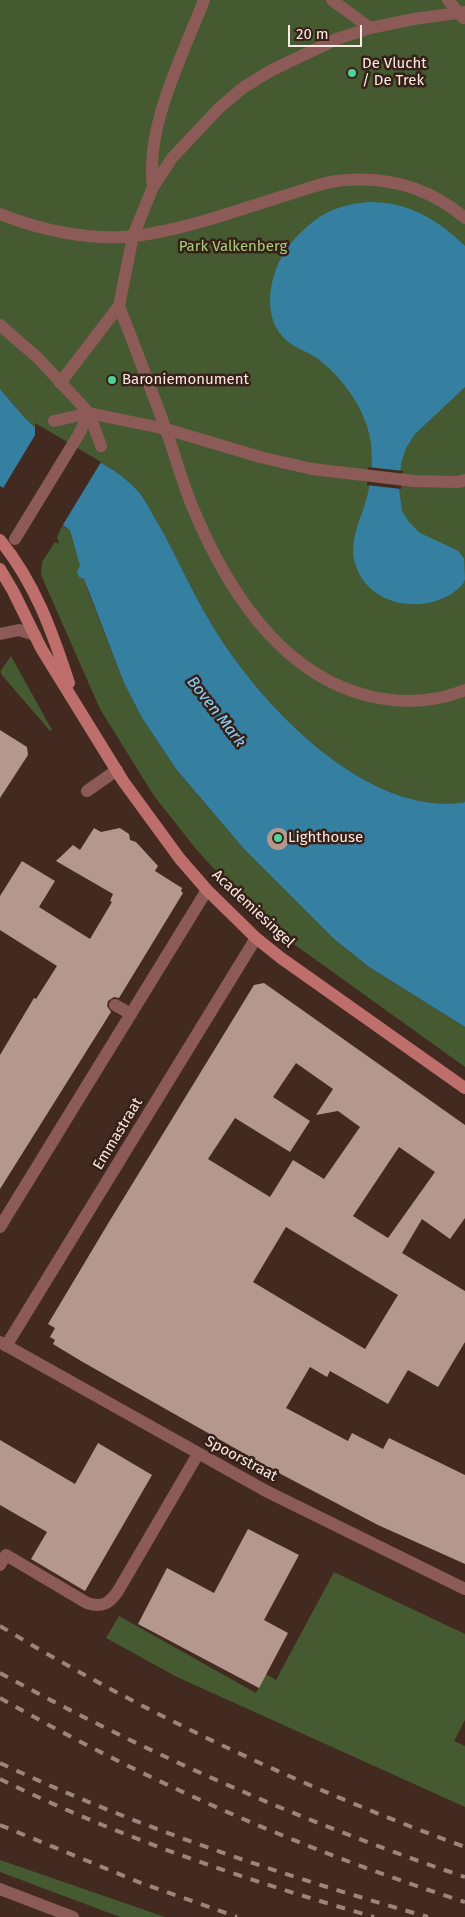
<!DOCTYPE html>
<style>
body{margin:0}
#map{position:relative;width:465px;height:1917px;overflow:hidden;background:#422a21;font-family:"Fira Sans",sans-serif}
canvas{display:block}
.scale{position:absolute;left:288px;top:25px;width:74px;height:22px;box-sizing:border-box;border:2px solid #faeae4;border-top:0;padding-left:6px;font-size:15px;line-height:18px;white-space:nowrap;color:#faeae4;-webkit-text-stroke:4px #372018;paint-order:stroke}
</style>
<div id="map">
<canvas width="465" height="1917"></canvas>
<div class="scale">20 m</div>
</div>
<script>
const context = document.querySelector('canvas').getContext('2d');
context.lineJoin = 'round';
function fill(path, color) { context.fillStyle = color; context.fill(path, 'evenodd'); }
function stroke(path, color, width, dash) { context.strokeStyle = color; context.lineWidth = width; context.lineCap = dash ? 'butt' : 'round'; context.setLineDash(dash || []); context.stroke(path); }
function write(font, color, halo, rows, align = 'center') {
  context.font = font + ' "Fira Sans",sans-serif'; context.lineWidth = 5; context.setLineDash([]); context.textBaseline = 'middle'; context.strokeStyle = halo; context.fillStyle = color; for (const [text, x, y, turn = 0] of rows) {
    context.save(); context.translate(x, y); context.rotate((+turn || 0) * Math.PI / 180); context.textAlign = isNaN(turn) ? turn : align; if (halo) context.strokeText(text, 0, 0); context.fillText(text, 0, 0); context.restore();
  }
}
fill(new Path2D(`
 M0 0H465V802C364 819 252 696 208 618 189 586 175 552 156 520 150 510 145 498 136 489 111 461 66 449 36 428 23 418 11 401 0 389Z
 M62 526 70 530 88 591 124 683 142 718 176 769 244 849 334 939 369 967 465 1027V1067L277 932 238 895 196 849 154 796 100 709 41 575 42 562 55 542 59 544 57 537Z
 M11 656 52 730 50 731 1 674V670Z
 M334 1572 465 1634V1720L454 1741 465 1746V1807L177 1677 106 1638 119 1616 256 1693 266 1674 276 1680Z
 M0 1860 165 1917H120L0 1872Z`), '#455a30');
fill(new Path2D(`
 M369 202C409 202 437 219 465 246V387L415 434 406 448 401 464 399 488 402 511 409 522 420 533 457 550 464 558 465 579 463 584C432 618 364 609 354 559 350 537 362 517 367 497 373 475 374 447 367 426 358 399 338 373 315 357 304 350 292 347 283 337 260 313 271 266 291 243 315 216 333 205 369 202Z
 M0 389C11 401 23 418 36 428 66 449 111 461 136 489 145 498 150 510 156 520 175 552 189 586 208 618 252 696 364 819 465 802V1027L369 967 334 939 244 849 176 769 142 718 124 683 84 579 79 577 77 571 80 566 70 530 0 486Z`), '#357fa0');
fill(new Path2D(`
 M35 423 101 462 61 528 2 490 35 435Z
 M368 467 403 471 401 489 367 485Z`), '#422a21');
fill(new Path2D(`
 M0 730 27 747 28 755 0 798Z
 M267 839a11 11 0 1 1 22 0a11 11 0 1 1-22 0Z
 M94 828 101 832 120 828 129 834 130 840 136 842 158 866 155 871 182 888 181 891 183 893 119 998 114 997 108 1001 107 1006 111 1012 0 1189V1055L34 998 36 999 57 966 0 930V896L22 861 55 881 39 907 90 939 112 902 110 901 113 894 56 861 73 845 80 850Z
 M264 983 465 1125V1218L450 1239 422 1219 402 1253 465 1291V1342L438 1387 408 1370 388 1404 330 1371 327 1377 310 1367 286 1408 348 1441 352 1433 383 1449 389 1438 465 1475V1564L378 1525 275 1471 81 1361 53 1344 55 1340 50 1337 55 1328 48 1324 109 1222 254 985ZM296 1063 333 1089 316 1115 338 1111 360 1127 324 1179 293 1160 270 1197 208 1159 235 1118 290 1152 310 1121 273 1097ZM399 1147 435 1172 388 1238 353 1216ZM286 1227 398 1295 365 1349 253 1282Z
 M0 1440 75 1484 98 1443 152 1475 85 1591 31 1559 47 1532 0 1505Z
 M248 1529 299 1555 264 1620 288 1633 259 1688 138 1624 167 1568 214 1593Z`), '#b5988d');
stroke(new Path2D(`
 M87 791 117 770
 M115 1005 131 1014
 M0 1565 6 1555 87 1603C102 1608 109 1604 118 1591L198 1454
 M0 1889 73 1917`), '#8c5a57', 12);
stroke(new Path2D(`
 M332 0 370 28
 M448 0 463 18
 M153 187C145 127 182 57 204 0
 M0 214C40 230 90 241 134 236 185 230 238 210 287 195 306 189 326 181 346 180 390 177 431 189 465 218
 M119 306C135 347 151 389 166 430 175 455 182 481 192 506 225 586 279 674 369 696 402 704 433 703 465 690
 M0 325 38 358 89 413 101 446
 M60 383 119 306 133 236 153 187 172 158 219 108 244 87 272 70 337 39 370 28 414 19 465 12
 M54 421 89 413 166 429 260 457 312 469 414 481 458 482 465 480
 M15 539 79 434 89 413
 M0 634 19 630 35 635
 M0 1227 207 890
 M0 1342 266 1491 465 1589
 M6 1346 256 938`), '#8c5a57', 12);
stroke(new Path2D(`
 M0 540C35 583 52 631 69 683
 M0 569 13 591 41 648 123 781 180 859 207 890 256 938 281 958 465 1088`), '#be6f6c', 12);
stroke(new Path2D(`
 M0 1626C147 1715 304 1788 465 1847
 M0 1673C148 1754 305 1823 465 1877
 M0 1698C148 1782 303 1850 465 1902
 M0 1763C139 1828 281 1875 428 1917
 M0 1779C120 1838 246 1880 374 1917
 M0 1825 141 1883 237 1917`), '#9a867f', 4, [9, 9]);
for (const [x, y, r, color] of [
 [352,73,5,"#50d398"],
 [112,380,5,"#50d398"],
 [278,838,5,"#50d398"]
]) { const dot = new Path2D(); dot.arc(x, y, r, 0, 2 * Math.PI); context.fillStyle = color; context.fill(dot); stroke(dot, '#372018', 2); }
write('15px', '#faeae4', '#372018', [
 ["De Vlucht",362,64],
 ["/ De Trek",362,81],
 ["Baroniemonument",122,380],
 ["Lighthouse",288,838]
], 'left');
write('15px', '#a5cf7c', '#372018', [
 ["Park Valkenberg",233,247]
]);
write('15px', '#faeae4', '#372018', [
 ["Academiesingel",253,909,43],
 ["Emmastraat",118,1134,-59],
 ["Spoorstraat",241,1459,28]
]);
write('italic 16px', '#88d7fe', '#372018', [
 ["Boven Mark",216,712,52]
]);
</script>
